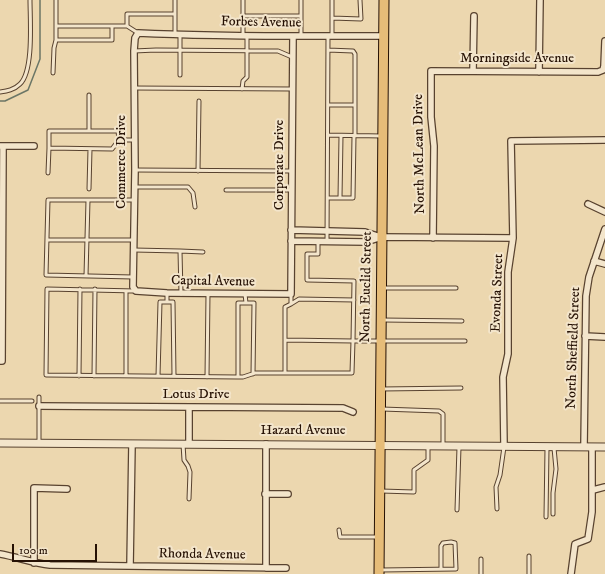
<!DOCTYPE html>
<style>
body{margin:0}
#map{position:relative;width:605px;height:574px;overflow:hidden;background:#ecd7af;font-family:"IM FELL DW Pica",serif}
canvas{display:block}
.scale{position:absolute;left:12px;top:544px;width:85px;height:18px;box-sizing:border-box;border:2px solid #261104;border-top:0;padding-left:5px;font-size:12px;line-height:14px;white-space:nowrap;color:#261104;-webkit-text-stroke:3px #f3e5cb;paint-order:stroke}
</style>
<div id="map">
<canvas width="605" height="574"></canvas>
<div class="scale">100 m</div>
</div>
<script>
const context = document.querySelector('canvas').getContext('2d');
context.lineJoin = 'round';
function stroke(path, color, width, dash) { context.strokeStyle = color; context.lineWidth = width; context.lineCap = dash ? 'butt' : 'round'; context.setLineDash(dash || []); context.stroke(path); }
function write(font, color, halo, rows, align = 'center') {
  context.font = font + ' "IM FELL DW Pica",serif'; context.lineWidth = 4; context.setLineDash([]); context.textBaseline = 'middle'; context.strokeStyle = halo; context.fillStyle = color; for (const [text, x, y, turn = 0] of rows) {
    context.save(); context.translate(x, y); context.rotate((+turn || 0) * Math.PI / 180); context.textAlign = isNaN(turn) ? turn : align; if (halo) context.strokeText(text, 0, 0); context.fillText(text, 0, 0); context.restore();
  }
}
stroke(new Path2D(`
 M0 101H5L28 90 40 59V0`), '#6b7666', 1.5);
const service = new Path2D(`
 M56 0V26H127L138 33
 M301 0V36
 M175 14V34
 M243 16H301
 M332 18V0
 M56 26V40H112V26
 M127 26V14H175V0
 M180 35V75
 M243 35V0
 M332 36V18L361 19 360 0
 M328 50 353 51 355 54V136
 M134 51 156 50 278 51 292 57
 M53 73 54 48 56 40
 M134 88 292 89
 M242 89 243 81 247 77V35
 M0 92C7 91 14 90 20 84 34 71 30 19 30 0
 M328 105H355
 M89 131V95
 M328 135 382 136
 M119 140 118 131H49V148L112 149 119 140H134
 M135 170 292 171
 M198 171 199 101
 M48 173 49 148
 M134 187H188L193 193 195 207
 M89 189 90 149
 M226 190H291
 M328 198H353L354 136
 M340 198 341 136
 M47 240H133
 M327 242 328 36
 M134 250 180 251
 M86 276 88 200
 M133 277 46 275 48 200H134
 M383 288H456
 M136 291 47 289 46 375 238 377H243L255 373H352L353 341H465
 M181 294 180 251 203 252
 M291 294V304L299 299 354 300
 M167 302H173L174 376
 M246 303H254L253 374
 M383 320 462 321
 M285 340 353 341 354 281 307 280V254H318V241
 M285 373V307L291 304
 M79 376 80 289
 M94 376 95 289
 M126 376V292
 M158 376 160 302H167V293
 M207 377 208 294
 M238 377V303H246L245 294
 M381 389 461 388
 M0 401H32
 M382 409 439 411 443 414V445
 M39 443V397
 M183 444 184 460 188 466 190 472 189 499
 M381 491 414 492V470L428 460V445
 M497 509 496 487 500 475 504 447
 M457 510 459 447
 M553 514V493L556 469 554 448
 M546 517 547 448
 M339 530 340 537H377
 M481 559V574
 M381 570 456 569 455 543 451 542 443 543 441 546V569
 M529 574V556`);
const minor = new Path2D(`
 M293 36 291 294 167 293 136 291 133 287 135 170 134 51 135 38 138 33C220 37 302 36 384 36
 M473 71 474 16
 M539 72 540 0
 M0 146H34
 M588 204 605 212
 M291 230 365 232 381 237
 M433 238 434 146 431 117V71L598 72 603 70 604 66 605 41
 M291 241 366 242 382 237 513 238
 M594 261 605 264
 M585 336 605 337
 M0 361H2L3 146
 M39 406 343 408 353 412
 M189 444V407
 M504 445 503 377 508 354V272L513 238 511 141 605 140
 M584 446 586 296 589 277 605 229
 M593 490 605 487
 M265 494H288
 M0 554C17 557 33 563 50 565L286 568
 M34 563V488L67 489
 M130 566 132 444
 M266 568V444
 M571 574 575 544 588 539 592 512V447`);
const tertiary = new Path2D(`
 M0 443 605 447`);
const primary = new Path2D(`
 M379 574 384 0`);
stroke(service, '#58422f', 5);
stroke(minor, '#58422f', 8);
stroke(tertiary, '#58422f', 9);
stroke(primary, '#261104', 11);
stroke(service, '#f3e5cb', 3);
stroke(minor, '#f3e5cb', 5.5);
stroke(tertiary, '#f3e5cb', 7);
stroke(primary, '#e6bc78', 9);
write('14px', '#261104', '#f3e5cb', [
 ["Forbes Avenue",261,23,1],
 ["Morningside Avenue",517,59],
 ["North McLean Drive",420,154,-91],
 ["Commerce Drive",122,162,-90],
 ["Corporate Drive",280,165,-90],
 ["Capital Avenue",213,282,1],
 ["North Euclid Street",367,287,-89],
 ["Evonda Street",498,293,-88],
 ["North Sheffield Street",574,348,-88],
 ["Lotus Drive",196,395],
 ["Hazard Avenue",303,431],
 ["Rhonda Avenue",202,555,1]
]);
</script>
